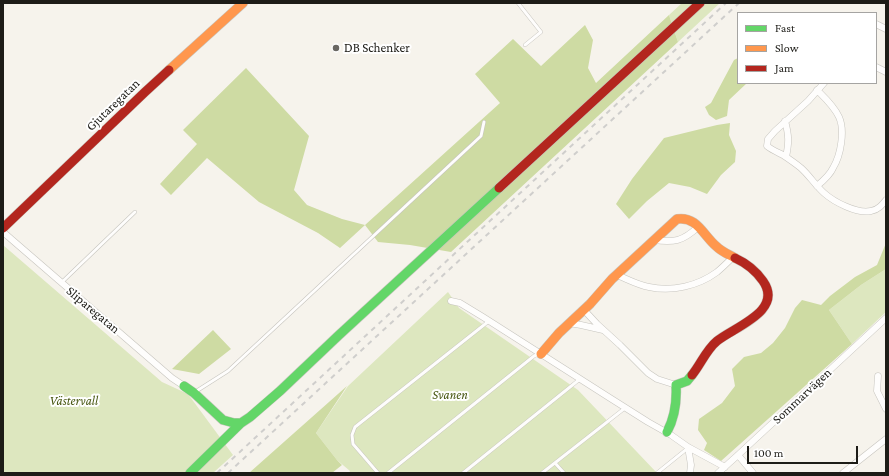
<!DOCTYPE html>
<meta charset="utf-8">
<style>
body{margin:0}
#map{position:relative;width:889px;height:476px;overflow:hidden;background:#f6f3ec;font-family:"Crimson Pro",serif}
canvas{display:block}
.frame{position:absolute;inset:0;border:4px solid #1d1c17;pointer-events:none}
.legend{position:absolute;left:737px;top:12px;width:140px;height:72px;box-sizing:border-box;background:#fff;border:1px solid #a5a4a2;margin:0;padding:5px 7px;list-style:none;font-size:12px;color:#1d1c17}
.legend li{display:flex;align-items:center;gap:8px;height:20px}
.legend b{width:20px;border:1px solid #a5a4a2}
.scale{position:absolute;left:747px;top:446px;width:111px;height:18px;box-sizing:border-box;border:2px solid #1d1c17;border-top:0;padding-left:5px;font-size:12px;line-height:14px;white-space:nowrap;color:#1d1c17;-webkit-text-stroke:3px #fff;paint-order:stroke}
</style>
<div id="map">
<canvas width="889" height="476"></canvas>
<div class="frame"></div>
<ul class="legend">
<li><b style="height:5px;background:#63d668"></b>Fast</li>
<li><b style="height:5px;background:#ff974d"></b>Slow</li>
<li><b style="height:5px;background:#b3261e"></b>Jam</li>
</ul>
<div class="scale">100 m</div>
</div>
<script>
const context = document.querySelector('canvas').getContext('2d');
context.lineJoin = 'round';
function fill(path, color) { context.fillStyle = color; context.fill(path, 'evenodd'); }
function stroke(path, color, width, dash) { context.strokeStyle = color; context.lineWidth = width; context.lineCap = dash ? 'butt' : 'round'; context.setLineDash(dash || []); context.stroke(path); }
function write(font, color, halo, rows, align = 'center') {
  context.font = font + ' "Crimson Pro",serif'; context.lineWidth = 4; context.setLineDash([]); context.textBaseline = 'middle'; context.strokeStyle = halo; context.fillStyle = color; for (const [text, x, y, turn = 0] of rows) {
    context.save(); context.translate(x, y); context.rotate((+turn || 0) * Math.PI / 180); context.textAlign = isNaN(turn) ? turn : align; if (halo) context.strokeText(text, 0, 0); context.fillText(text, 0, 0); context.restore();
  }
}
fill(new Path2D(`
 M682 3H720L678 42 669 15Z
 M3 245 162 382 188 394 233 455 213 473H3Z
 M886 269V312L852 344 829 310 861 285Z
 M448 292 459 308 578 390 657 473H349L350 471 337 460 316 433 348 386Z`), '#dde7bf');
fill(new Path2D(`
 M669 15 678 42 451 252 410 245 378 242 365 225 340 248 318 233 259 202 207 158 171 195 160 184 197 144 183 130 246 68 309 136 294 190 307 205 342 219 365 225 500 103 475 74 513 39 541 66 585 25 593 40 588 68 596 83Z
 M738 58V83H747L729 100 727 116 716 120 709 115 705 107 711 103 734 60Z
 M730 123 729 135 736 151 735 162 721 175 707 194 690 187 669 183 647 201 629 219 616 204 632 179 664 138 717 125Z
 M886 243V269L861 285 829 310 852 344 721 461 704 450 707 443 698 430 699 419 722 403 735 386 732 369 744 357 761 353 773 343 785 328 795 308 802 300 821 305 830 296 855 277 877 265Z
 M213 330 231 349 199 374 172 369Z
 M347 386 316 433 337 460 342 465 332 473H249Z`), '#cedba3');
const lane = new Path2D(`
 M518 3 541 32 525 45
 M61 283 135 212
 M195 392 228 371 481 136 484 122
 M555 463 564 473
 M378 473 353 444 352 435 355 427 489 321
 M388 473 534 356 539 354
 M463 473 580 379
 M542 473 625 408
 M657 473 688 448`);
const street = new Path2D(`
 M876 24 886 29
 M876 67 886 72
 M824 83 808 101 775 131 768 139 767 146C772 150 777 152 783 155 789 159 795 163 801 168 809 175 815 185 824 193 834 202 857 214 871 211 878 210 882 205 886 200
 M785 121C789 135 789 143 786 157
 M817 186C823 181 830 175 833 168 841 155 845 130 839 117 834 106 825 98 817 90
 M3 232 172 378 184 386
 M654 240C674 243 683 241 698 227
 M617 275C627 279 638 285 649 287 672 292 698 286 717 272 723 267 728 262 733 257
 M451 301 460 303 483 317 610 398 648 422 671 435 688 447 725 467
 M584 310 597 324 620 345 648 373 657 379 676 385
 M569 323 581 325 603 330
 M878 376 877 391 886 409
 M688 447 691 465 690 473
 M738 455 753 473
 M718 473 738 455 886 318
 M843 473 886 439`);
const fast = new Path2D(`
 M184 386 194 393 223 420 234 423H241L250 417 280 391 339 335 499 188
 M667 432C675 417 677 402 676 385L687 381 692 375
 M190 473 241 423`);
const slow = new Path2D(`
 M169 70 243 3
 M541 354 559 333 590 304 612 279 677 219C697 216 703 235 716 246 722 252 728 254 735 258`);
const jam = new Path2D(`
 M499 188 700 3
 M3 228 145 92 169 70
 M692 375C701 364 706 350 717 341 734 327 784 311 763 281 756 271 746 263 735 258`);
stroke(lane, '#c6c4be', 4);
stroke(street, '#c6c4be', 7);
stroke(fast, '#c6c4be', 10);
stroke(slow, '#c6c4be', 10);
stroke(jam, '#c6c4be', 10);
stroke(lane, '#fefdfc', 3);
stroke(street, '#fefdfc', 6);
stroke(fast, '#63d668', 9);
stroke(slow, '#ff974d', 9);
stroke(jam, '#b3261e', 9);
stroke(new Path2D(`
 M217 473 726 3
 M228 473 739 3`), '#cfcecc', 2, [5, 5]);
for (const [x, y, r, color] of [
 [336,48,4,"#696762"]
]) { const dot = new Path2D(); dot.arc(x, y, r, 0, 2 * Math.PI); context.fillStyle = color; context.fill(dot); stroke(dot, '#fff', 1.5); }
write('13px', '#1d1c17', '#fff', [
 ["DB Schenker",344,48]
], 'left');
write('13px', '#1d1c17', '#fff', [
 ["Gjutaregatan",113,105,-44],
 ["Sliparegatan",93,310,40],
 ["Sommarvägen",802,396,-43]
]);
write('italic 13px', '#495813', '#fff', [
 ["Svanen",450,395],
 ["Västervall",74,401]
]);
</script>
